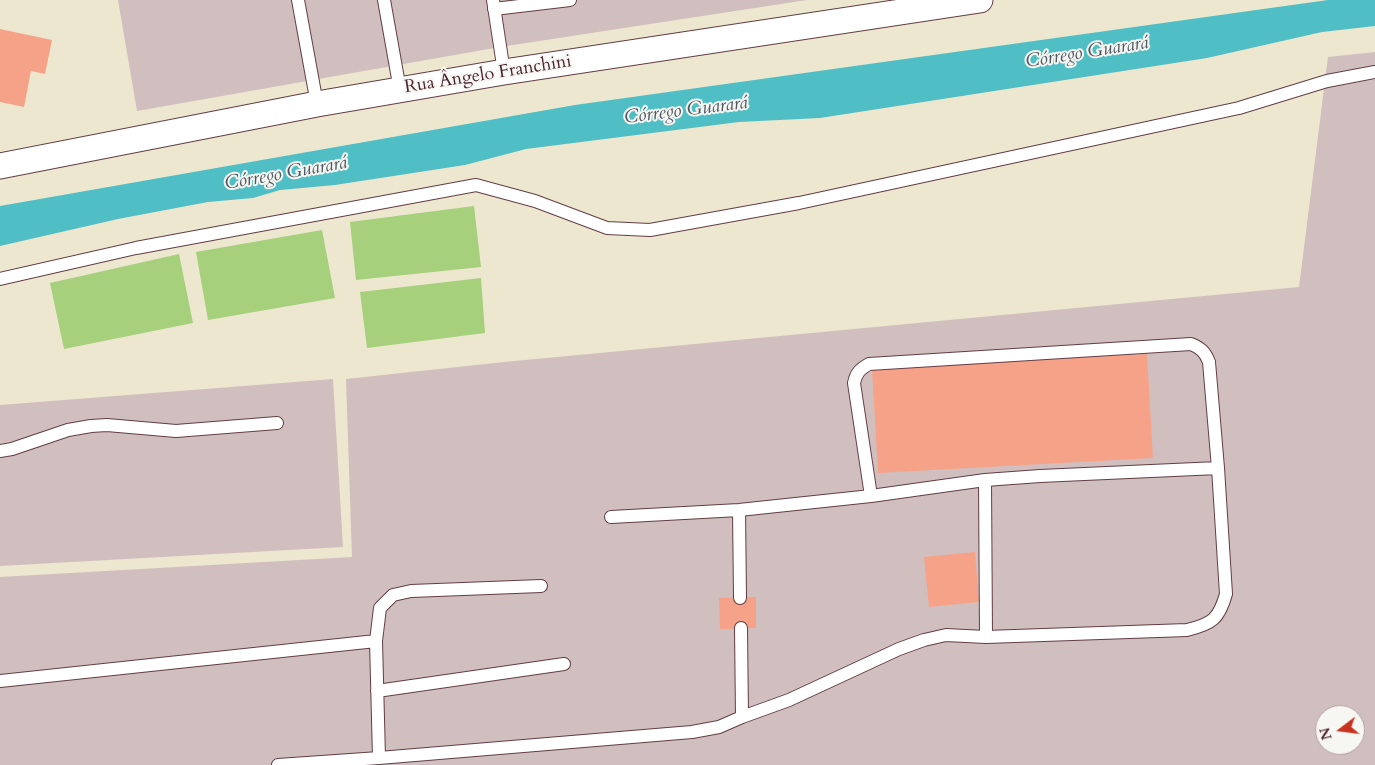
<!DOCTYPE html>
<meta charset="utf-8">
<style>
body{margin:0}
#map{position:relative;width:1375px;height:765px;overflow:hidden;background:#ede7cf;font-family:Cardo,serif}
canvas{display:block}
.north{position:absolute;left:1315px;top:705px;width:50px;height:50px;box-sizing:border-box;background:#f6f6f2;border:1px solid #b1a0a2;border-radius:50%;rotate:255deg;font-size:14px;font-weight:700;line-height:20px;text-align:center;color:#4a1f2b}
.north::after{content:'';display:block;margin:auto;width:18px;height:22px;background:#c8321e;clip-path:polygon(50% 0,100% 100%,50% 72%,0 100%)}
</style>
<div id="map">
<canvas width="1375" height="765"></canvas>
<div class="north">N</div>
</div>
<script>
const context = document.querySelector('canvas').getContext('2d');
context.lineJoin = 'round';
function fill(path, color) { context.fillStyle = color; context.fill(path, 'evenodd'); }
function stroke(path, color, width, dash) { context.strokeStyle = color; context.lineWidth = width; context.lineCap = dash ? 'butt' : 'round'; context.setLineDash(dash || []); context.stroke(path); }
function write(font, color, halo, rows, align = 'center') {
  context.font = font + ' Cardo,serif'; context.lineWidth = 4; context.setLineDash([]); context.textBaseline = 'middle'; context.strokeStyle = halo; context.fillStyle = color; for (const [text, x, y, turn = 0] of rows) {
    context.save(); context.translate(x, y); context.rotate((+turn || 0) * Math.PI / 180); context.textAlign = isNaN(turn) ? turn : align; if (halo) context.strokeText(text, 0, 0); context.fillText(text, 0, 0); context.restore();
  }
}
fill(new Path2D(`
 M118 0H807L500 47 137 111Z
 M1375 52V765H0V577L352 557 346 379 504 362 1299 287 1328 57ZM1325 715H1355V745H1325Z
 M333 379 343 547 0 566V405Z`), '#d1bfbf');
fill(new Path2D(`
 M474 206 481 267 356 280 350 222Z
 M322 230 335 298 208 320 196 252Z
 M179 254 193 323 64 349 50 283Z
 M481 278 485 333 367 348 360 292Z`), '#a6d07c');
fill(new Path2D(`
 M1328 0H1375V26L1322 32 1207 58 820 118 739 122 526 149 465 165 335 185 280 190 253 198 208 202 118 219 0 246V206L575 105Z`), '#4fbec5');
fill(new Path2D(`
 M0 29 52 40 45 74 31 71 24 107 0 102Z
 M1147 354 1153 458 878 473 872 369Z
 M975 552 979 602 929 607 924 557Z
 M756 597V628L720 629 719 598Z`), '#f6a288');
const lane = new Path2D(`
 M298 0 317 104
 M384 0 400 90
 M493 0 504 72
 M494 9 570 0
 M0 279 136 248 476 185 535 201 607 228 650 230 799 203 1239 108 1327 81 1375 72
 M0 451 12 449 68 430 91 426 107 425 176 431 277 423
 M985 480 986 637
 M739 510 740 598
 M611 517 739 510 871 496 985 480 1040 476 1218 468
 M0 681 376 641
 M377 691 564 664
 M742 717 789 700 899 649 924 640 946 635 986 637 1187 630C1212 624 1219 619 1226 594L1218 468 1209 362C1205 352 1201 348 1191 344L869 364C860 369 856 373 854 383L871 496
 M379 758 376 641 380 608 393 595 411 591 541 586
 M278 765 379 758 692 732 719 727 742 717 741 628`);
const street = new Path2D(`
 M0 166 317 104 504 72 980 0`);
stroke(lane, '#623d44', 14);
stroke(street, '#623d44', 27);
stroke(lane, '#fff', 12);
stroke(street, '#fff', 25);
write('18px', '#4a1f2b', '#f6f6f2', [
 ["Rua Ângelo Franchini",488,75,-9]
]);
write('italic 19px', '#4c5761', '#f6f6f2', [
 ["Córrego Guarará",1087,53,-9],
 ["Córrego Guarará",686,111,-7],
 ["Córrego Guarará",286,174,-10]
]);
</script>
